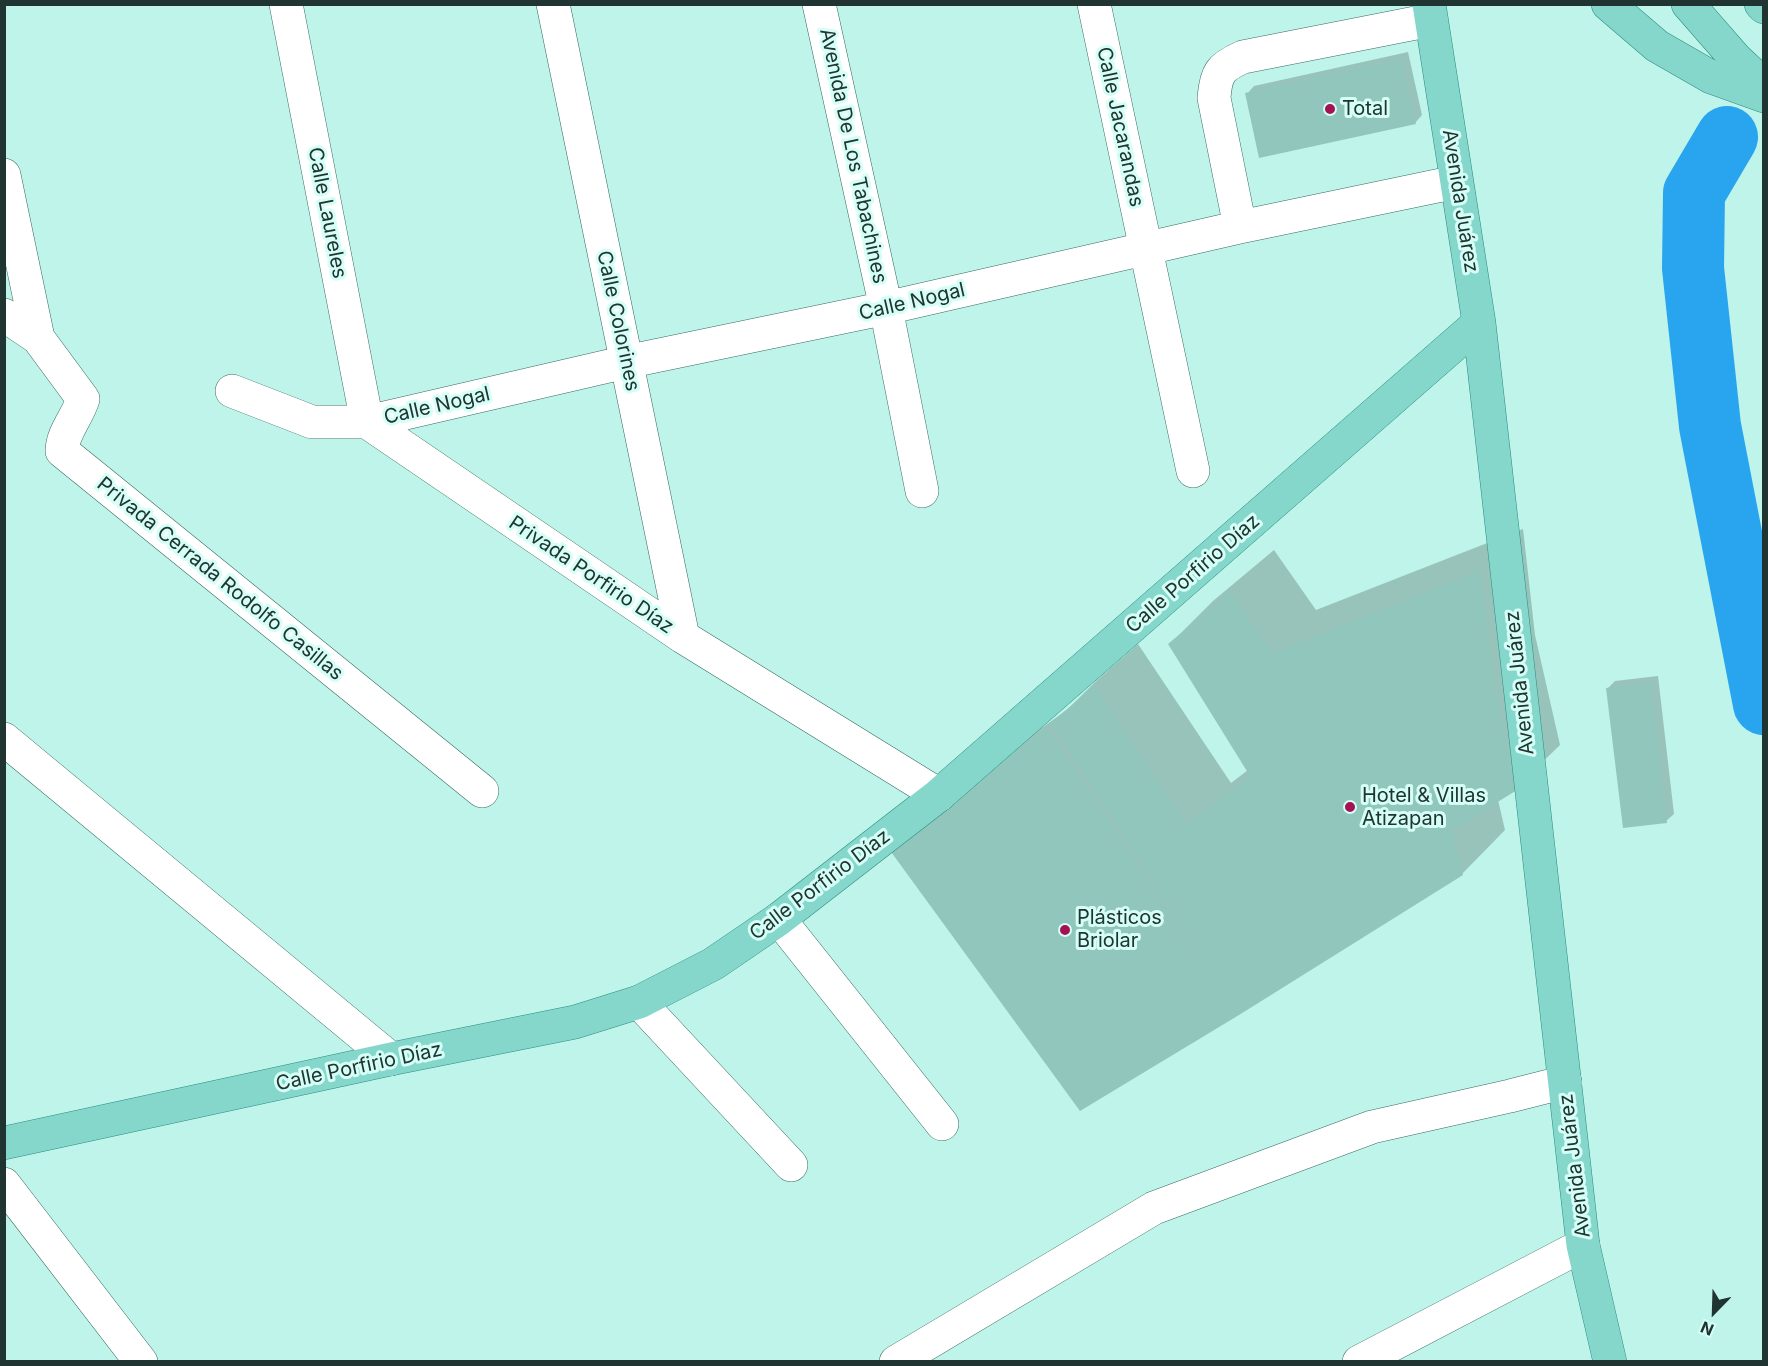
<!DOCTYPE html>
<meta charset="utf-8">
<style>
body{margin:0}
#map{position:relative;width:1768px;height:1366px;overflow:hidden;background:#bef4e9;font-family:Inter,sans-serif}
canvas{display:block}
.frame{position:absolute;inset:0;border:6px solid #203532;pointer-events:none}
.north{position:absolute;left:1684px;top:1282px;width:60px;height:60px;-webkit-text-stroke:4px #d4fef6;paint-order:stroke;rotate:203deg;font-size:16px;font-weight:700;line-height:24px;text-align:center;color:#203532}
.north::after{content:'';display:block;margin:auto;width:21px;height:27px;background:#203532;clip-path:polygon(50% 0,100% 100%,50% 72%,0 100%)}
</style>
<div id="map">
<canvas width="1768" height="1366"></canvas>
<div class="frame"></div>
<div class="north">N</div>
</div>
<script>
const context = document.querySelector('canvas').getContext('2d');
context.lineJoin = 'round';
function fill(path, color) { context.fillStyle = color; context.fill(path, 'evenodd'); }
function stroke(path, color, width, dash) { context.strokeStyle = color; context.lineWidth = width; context.lineCap = dash ? 'butt' : 'round'; context.setLineDash(dash || []); context.stroke(path); }
function write(font, color, halo, rows, align = 'center') {
  context.font = font + ' Inter,sans-serif'; context.lineWidth = 6; context.setLineDash([]); context.textBaseline = 'middle'; context.strokeStyle = halo; context.fillStyle = color; for (const [text, x, y, turn = 0] of rows) {
    context.save(); context.translate(x, y); context.rotate((+turn || 0) * Math.PI / 180); context.textAlign = isNaN(turn) ? turn : align; if (halo) context.strokeText(text, 0, 0); context.fillText(text, 0, 0); context.restore();
  }
}
fill(new Path2D(`
 M1408 52 1422 115 1415 123 1247 94 1254 86Z
 M1523 529 1535 635 1560 745 1516 788 1498 800 1505 830 1462 874 1238 1014 911 822 1068 709 1097 680 1138 644 1231 783 1248 770 1170 644 1213 601 1274 550 1316 610Z
 M1658 676 1674 814 1666 821 1608 688 1615 681Z`), '#0003');
stroke(new Path2D(`
 M1727 137 1694 193 1693 268 1710 426 1764 704`), '#29a5ef', 62);
fill(new Path2D(`
 M1401 59 1416 124 1259 158 1245 93Z
 M1480 571 1493 679 1517 790 1451 831 1463 875 1239 1015 1080 1111 886 845 1047 728 1216 981 1051 723 1094 686 1187 825 1250 776 1168 644 1230 592 1272 653Z
 M1650 683 1667 823 1623 828 1606 688Z`), '#91c6bc');
const minor = new Path2D(`
 M286 4 367 422 626 362 886 308 1240 227 1456 182
 M553 4 683 637
 M819 4 886 308 922 491
 M1094 4 1193 471
 M4 175 38 338
 M1240 227 1214 98C1216 73 1220 67 1243 57L1431 20
 M4 315 38 338 83 399C78 416 62 433 62 451L482 791
 M232 391 312 422H367L683 637 939 795
 M4 739 391 1059
 M779 919 942 1124
 M639 1002 791 1165
 M4 1184 141 1362
 M896 1362 1154 1208 1372 1127 1510 1096 1565 1082
 M1359 1362 1583 1245`);
const major = new Path2D(`
 M1429 4 1479 323 1583 1245 1610 1362
 M1608 4 1657 46 1711 77 1764 96
 M1688 4 1736 59 1764 85
 M1761 4 1764 7
 M4 1143 391 1059 575 1022 639 1002 713 964 779 919 939 795 1479 323`);
stroke(minor, '#386b62', 34);
stroke(major, '#2c8d80', 34);
stroke(minor, '#fff', 33);
stroke(major, '#85d7cc', 33);
for (const [x, y, r, color] of [
 [1330,109,6,"#a41253"],
 [1350,807,6,"#a41253"],
 [1065,930,6,"#a41253"]
]) { const dot = new Path2D(); dot.arc(x, y, r, 0, 2 * Math.PI); context.fillStyle = color; context.fill(dot); stroke(dot, '#d4fef6', 2); }
write('20px', '#203532', '#d4fef6', [
 ["Total",1342,109],
 ["Hotel & Villas",1362,796],
 ["Atizapan",1362,819],
 ["Plásticos",1077,918],
 ["Briolar",1077,941]
], 'left');
write('20px', '#203532', '#d4fef6', [
 ["Calle Jacarandas",1120,127,78],
 ["Avenida De Los Tabachines",853,156,78],
 ["Avenida Juárez",1460,201,81],
 ["Calle Laureles",327,213,79],
 ["Calle Nogal",912,302,-13],
 ["Calle Colorines",618,321,78],
 ["Calle Nogal",437,406,-13],
 ["Calle Porfirio Díaz",1193,574,-41],
 ["Privada Porfirio Díaz",591,575,34],
 ["Privada Cerrada Rodolfo Casillas",220,579,39],
 ["Avenida Juárez",1520,683,-96],
 ["Calle Porfirio Díaz",820,885,-37],
 ["Calle Porfirio Díaz",359,1067,-12],
 ["Avenida Juárez",1575,1166,-97]
]);
</script>
